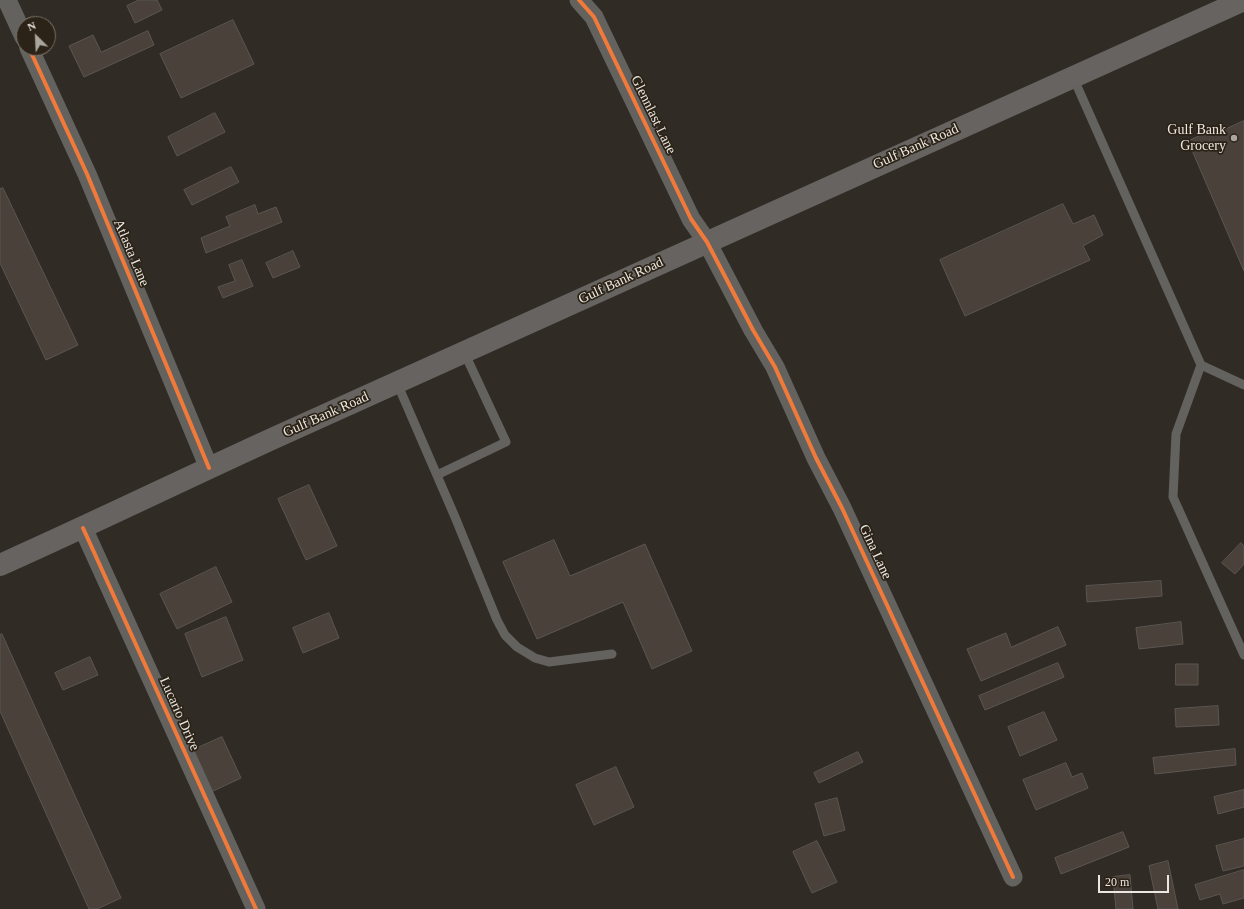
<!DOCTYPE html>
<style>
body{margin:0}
#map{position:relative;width:1244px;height:909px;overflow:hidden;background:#302c25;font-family:"Times New Roman",serif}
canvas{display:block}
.north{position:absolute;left:16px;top:16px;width:40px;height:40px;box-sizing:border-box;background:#2b2317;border:1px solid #787167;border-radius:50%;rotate:336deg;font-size:11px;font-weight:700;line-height:16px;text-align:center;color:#ece7df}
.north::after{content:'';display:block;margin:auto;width:14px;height:18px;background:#aaa69e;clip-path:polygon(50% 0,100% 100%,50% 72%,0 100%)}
.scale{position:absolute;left:1098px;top:875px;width:71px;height:18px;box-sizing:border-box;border:2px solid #ece7df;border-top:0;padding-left:5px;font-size:12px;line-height:14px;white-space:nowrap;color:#ece7df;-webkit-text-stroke:3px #2b2317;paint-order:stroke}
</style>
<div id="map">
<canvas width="1244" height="909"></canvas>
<div class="north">N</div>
<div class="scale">20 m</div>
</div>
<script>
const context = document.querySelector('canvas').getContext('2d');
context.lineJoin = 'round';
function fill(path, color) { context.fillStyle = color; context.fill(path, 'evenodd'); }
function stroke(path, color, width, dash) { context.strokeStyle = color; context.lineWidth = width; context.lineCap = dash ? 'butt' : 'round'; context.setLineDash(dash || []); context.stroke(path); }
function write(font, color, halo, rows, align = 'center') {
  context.font = font + ' "Times New Roman",serif'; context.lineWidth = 3.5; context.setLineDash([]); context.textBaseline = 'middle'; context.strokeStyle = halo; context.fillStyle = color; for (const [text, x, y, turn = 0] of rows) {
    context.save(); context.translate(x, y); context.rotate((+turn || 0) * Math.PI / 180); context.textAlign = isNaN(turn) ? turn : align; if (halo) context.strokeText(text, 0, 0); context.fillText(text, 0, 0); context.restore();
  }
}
const building = new Path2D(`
 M139 0H157L162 10 135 23 127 6Z
 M233 20 254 64 181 98 160 54Z
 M148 31 154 45 84 77 69 46 93 35 101 52Z
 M215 113 225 132 177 156 168 137Z
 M1244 121V271L1188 141 1216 128 1218 132Z
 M231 167 239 182 192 205 184 190Z
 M3 188 78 345 46 360 0 263V189Z
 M1063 204 1073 224 1094 215 1103 235 1083 246 1090 260 965 316 940 260Z
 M255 205 258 214 276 207 282 222 206 253 201 238 230 226 226 217Z
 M293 251 300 267 273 278 266 263Z
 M242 260 253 286 223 298 218 287 235 281 229 265Z
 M309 485 337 546 306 560 278 499Z
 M554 540 570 576 645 544 692 651 652 669 623 602 537 639 503 562Z
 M1241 543 1244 546V564L1235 574 1222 563Z
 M216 567 232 602 177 629 160 594Z
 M1161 581 1162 596 1087 602 1086 586Z
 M329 613 339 638 303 653 293 628Z
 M226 617 243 660 202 677 185 634Z
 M1181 622 1183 644 1139 649 1136 628Z
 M1058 627 1066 645 981 681 967 649 1006 633 1011 647Z
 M2 634 121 898 97 909H89L0 711V635Z
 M90 657 98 675 63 690 55 673Z
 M1058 663 1064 677 985 710 979 696Z
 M1176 664H1198V685H1176Z
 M1218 706 1219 725 1176 727 1175 709Z
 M1044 712 1057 740 1020 756 1008 727Z
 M222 737 241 778 211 792 191 751Z
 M1235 749 1236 765 1155 774 1153 758Z
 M858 752 863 762 819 783 814 773Z
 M1066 763 1072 777 1082 773 1088 788 1036 810 1023 780Z
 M616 767 634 807 594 825 576 785Z
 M1244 790V807L1218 814 1214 797Z
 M837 798 845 830 824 836 815 804Z
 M1123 832 1129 847 1061 874 1055 858Z
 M1244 839V866L1223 871 1216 846Z
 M817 841 837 882 812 893 793 852Z
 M1168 861 1178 909H1158L1149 866Z
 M1244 870V898L1223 904 1220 894 1200 900 1195 885Z
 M1130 875 1133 909H1116L1113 877Z`);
fill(building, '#49413a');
stroke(building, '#5b5652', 1);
stroke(new Path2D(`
 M1073 77 1201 365 1176 434 1173 497 1244 655
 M1201 365 1244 385
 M397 383 455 517 497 620 505 635 517 647 535 658 549 662 612 654
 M437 475 506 442 464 352`), '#63625e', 9);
stroke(new Path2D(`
 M7 0 24 37
 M579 0 594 17 691 219 707 242 753 330 775 367 816 458 842 508 1013 877
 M29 48 87 174 209 468
 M83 528 256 909`), '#63625e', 19);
stroke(new Path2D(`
 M0 565C92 524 182 480 274 438 597 292 921 146 1244 0`), '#666360', 22);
stroke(new Path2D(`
 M579 0 594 17 691 219 707 242 753 330 775 367 816 458 842 508 1013 877
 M29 48 87 174 209 468
 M83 528 256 909`), '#f17a3a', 4);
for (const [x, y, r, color] of [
 [1234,138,4,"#aaa69e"]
]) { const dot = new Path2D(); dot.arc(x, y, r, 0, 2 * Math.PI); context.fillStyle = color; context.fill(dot); stroke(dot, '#2b2317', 1.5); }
write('14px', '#ece7df', '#2b2317', [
 ["Glennlast Lane",653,115,64],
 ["Gulf Bank Road",916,147,-24],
 ["Atlasta Lane",131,253,67],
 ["Gulf Bank Road",621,281,-25],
 ["Gulf Bank Road",326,415,-24],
 ["Gina Lane",875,552,65],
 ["Lucario Drive",179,714,66]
]);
write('14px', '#ece7df', '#2b2317', [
 ["Gulf Bank",1226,130],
 ["Grocery",1226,146]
], 'right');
</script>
